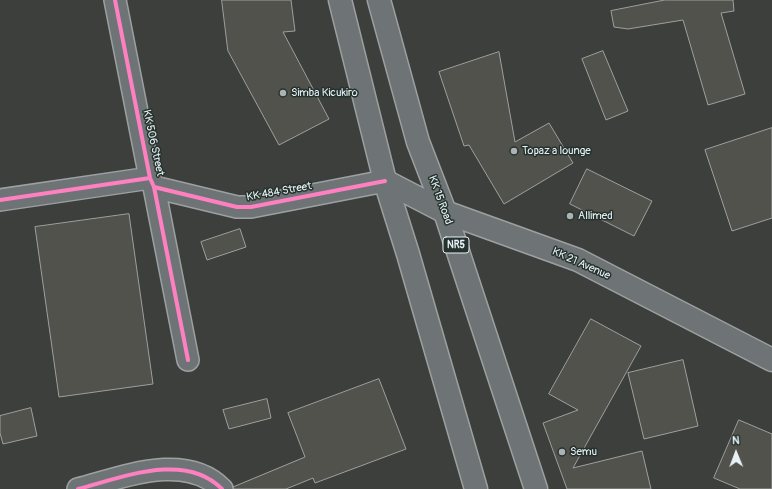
<!DOCTYPE html>
<style>
body{margin:0}
#map{position:relative;width:772px;height:489px;overflow:hidden;background:#3c3f3b;font-family:Pangolin,sans-serif}
canvas{display:block}
.north{position:absolute;left:716px;top:433px;width:40px;height:40px;-webkit-text-stroke:3px #26332d;paint-order:stroke;rotate:359deg;font-size:11px;font-weight:700;line-height:16px;text-align:center;color:#e8f1f8}
.north::after{content:'';display:block;margin:auto;width:14px;height:18px;background:#e8f1f8;clip-path:polygon(50% 0,100% 100%,50% 72%,0 100%)}
</style>
<div id="map">
<canvas width="772" height="489"></canvas>
<div class="north">N</div>
</div>
<script>
const context = document.querySelector('canvas').getContext('2d');
context.lineJoin = 'round';
function fill(path, color) { context.fillStyle = color; context.fill(path, 'evenodd'); }
function stroke(path, color, width, dash) { context.strokeStyle = color; context.lineWidth = width; context.lineCap = dash ? 'butt' : 'round'; context.setLineDash(dash || []); context.stroke(path); }
function write(font, color, halo, rows, align = 'center') {
  context.font = font + ' Pangolin,sans-serif'; context.lineWidth = 3; context.setLineDash([]); context.textBaseline = 'middle'; context.strokeStyle = halo; context.fillStyle = color; for (const [text, x, y, turn = 0] of rows) {
    context.save(); context.translate(x, y); context.rotate((+turn || 0) * Math.PI / 180); context.textAlign = isNaN(turn) ? turn : align; if (halo) context.strokeText(text, 0, 0); context.fillText(text, 0, 0); context.restore();
  }
}
const building = new Path2D(`
 M222 0H291L295 31 283 32 329 119 279 145 228 51Z
 M665 0H733L734 11 721 13 745 94 708 105 683 20 628 29 614 27 611 11Z
 M603 51 628 111 606 120 582 59Z
 M499 52 515 142 549 123 573 163 504 204 469 145 464 146 439 72Z
 M772 128V218L732 231 705 150Z
 M587 169 652 201 634 236 570 204Z
 M129 214 153 384 59 397 35 227Z
 M240 229 246 247 207 260 201 242Z
 M591 319 641 346 573 468 642 451 651 489H567L543 423 578 410 549 394Z
 M683 360 698 426 644 439 628 373Z
 M379 379 406 449 315 483 313 478 286 489H234L233 487 305 457 288 413Z
 M267 399 271 418 229 429 223 410Z
 M31 408 37 436 3 444 0 433V416Z
 M739 420 772 434V489H740L714 478Z`);
fill(building, '#52524d');
stroke(building, '#9da0a0', 1);
const street = new Path2D(`
 M115 0 150 178 154 187 188 360
 M154 187 237 207H251L385 181
 M0 200 150 178
 M78 489C121 478 185 451 222 489`);
const secondary = new Path2D(`
 M385 181 445 212 578 260 772 360`);
const highway = new Path2D(`
 M340 0 385 181 408 254 476 489
 M379 0 418 142 445 212 536 489`);
stroke(street, '#9da0a0', 24);
stroke(secondary, '#9da0a0', 25);
stroke(highway, '#9da0a0', 25);
stroke(street, '#6e7475', 21);
stroke(secondary, '#6e7475', 22);
stroke(highway, '#6e7475', 22);
stroke(new Path2D(`
 M115 0 150 178 154 187 188 360
 M154 187 237 207H251L385 181
 M0 200 150 178
 M78 489C121 478 185 451 222 489`), '#ff80c0', 4);
for (const [x, y, r, color] of [
 [283,93,4,"#acb3b6"],
 [514,151,4,"#acb3b6"],
 [570,216,4,"#acb3b6"],
 [562,452,4,"#acb3b6"]
]) { const dot = new Path2D(); dot.arc(x, y, r, 0, 2 * Math.PI); context.fillStyle = color; context.fill(dot); stroke(dot, '#26332d', 1.5); }
for (const [x, y, w] of [
 [456,245,26]
]) { const box = new Path2D(); box.roundRect(x - w / 2, y - 8, w, 16, 3); context.fillStyle = '#26332d'; context.fill(box); stroke(box, '#e8f1f8', 1); }
write('bold 10px', '#e8f1f8', null, [
 ["NR5",456,245]
]);
write('11px', '#e8f1f8', '#26332d', [
 ["Simba Kicukiro",291,93],
 ["Topaz a lounge",522,151],
 ["Allimed",578,216],
 ["Semu",570,452]
], 'left');
write('11px', '#e8f1f8', '#26332d', [
 ["KK 506 Street",153,143,78],
 ["KK 484 Street",279,192,-10],
 ["KK 15 Road",440,200,70],
 ["KK 21 Avenue",581,264,24]
]);
</script>
